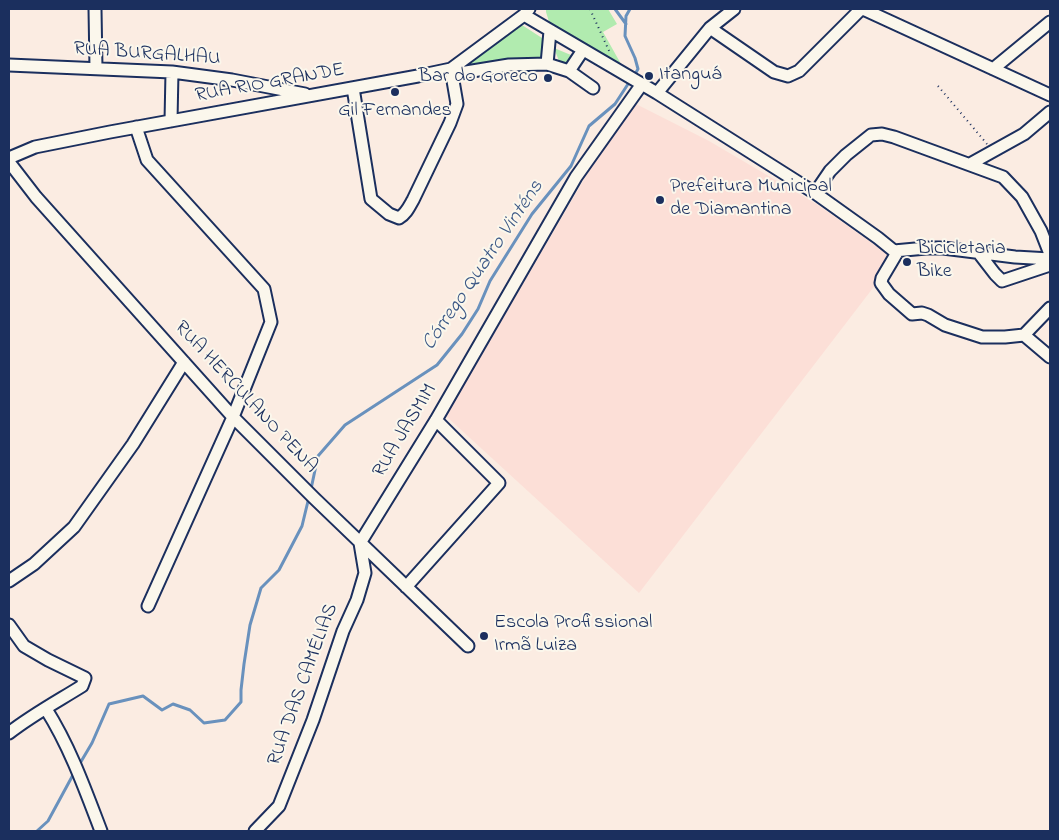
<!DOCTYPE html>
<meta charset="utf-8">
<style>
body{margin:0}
#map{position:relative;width:1059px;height:840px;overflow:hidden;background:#fbece2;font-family:"Indie Flower",sans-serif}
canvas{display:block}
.frame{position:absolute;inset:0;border:10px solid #1b2f5e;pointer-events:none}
</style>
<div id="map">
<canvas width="1059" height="840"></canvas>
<div class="frame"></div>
</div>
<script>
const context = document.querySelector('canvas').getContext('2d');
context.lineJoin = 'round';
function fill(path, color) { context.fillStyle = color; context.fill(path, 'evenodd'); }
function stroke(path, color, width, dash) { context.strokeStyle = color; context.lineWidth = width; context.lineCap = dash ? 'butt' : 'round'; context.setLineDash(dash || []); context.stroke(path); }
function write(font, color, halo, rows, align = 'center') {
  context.font = font + ' "Indie Flower",sans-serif'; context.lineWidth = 4; context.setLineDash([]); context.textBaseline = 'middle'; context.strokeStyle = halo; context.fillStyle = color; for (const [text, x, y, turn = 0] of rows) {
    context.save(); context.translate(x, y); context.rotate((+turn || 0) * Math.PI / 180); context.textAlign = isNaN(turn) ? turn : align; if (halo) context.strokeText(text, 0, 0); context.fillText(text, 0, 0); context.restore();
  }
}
fill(new Path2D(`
 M636 104 709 141 818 205 889 255 876 284 639 593 446 416 614 128Z`), '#fcdfd7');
fill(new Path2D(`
 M546 9H608L617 24 603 32 621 64 550 25 546 12Z
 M522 25 542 38V60L464 70 463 65Z
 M554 48 571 55 568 64 559 61Z`), '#b1ebaf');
stroke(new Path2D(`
 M615 9 626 24
 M630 9 626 16 625 36 635 58 638 69 634 76
 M311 489 318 456 345 425 437 365 462 334 478 309 490 281 532 214 571 166 589 126 615 104 630 81
 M79 765 92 743 109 704 143 696 162 710 173 704 190 710 204 723 225 720 241 702V690L244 664 250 625 261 588 279 570 302 526 309 497
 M37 831 48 821 74 773`), '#6991bd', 3);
const minor = new Path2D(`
 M95 9 96 68
 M863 9 1050 95
 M524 15 657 93 815 193 878 238 894 251 926 248H943L1015 257 1050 259
 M710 28 774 72 788 76 799 71 861 9
 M547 64 550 31
 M9 65 172 72 232 80 305 94
 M451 69 460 73 509 65 547 64 569 71 593 88
 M993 69 1050 22
 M569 71 583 50
 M353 88 371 199 389 214 399 218C406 214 409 207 413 200L450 123 457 104 451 69
 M657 93 710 28 734 9
 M171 121 172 72
 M136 127 147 160 264 289 271 322 233 417 148 606
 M9 158 35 147 110 132 418 76 451 69 524 15 529 9
 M9 162 36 197 233 417 314 498 468 646
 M970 164 1024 134 1050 112
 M815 193 830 171 846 155 871 135 882 134 894 137 1003 177 1022 197 1041 231 1050 254
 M898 251 882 278 881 283 889 294 912 314 922 313 928 315 945 325 982 337H1005L1024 335 1050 308
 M978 252 995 274 1002 281 1050 265
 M1024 335 1050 357
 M9 581 34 564 74 527 133 444 184 362
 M406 587 499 483 436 420
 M9 625 24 646 48 660 85 678 82 686C58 701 32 715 9 733
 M46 709C70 747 85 789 101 831
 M255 831 279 806 313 720 343 631 357 600 365 573 360 543 436 420 576 177 642 84`);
stroke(minor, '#1b2f5e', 15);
stroke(new Path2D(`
 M590 9 610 53
 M938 86 987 144`), '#1b2f5e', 2, [1, 4]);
stroke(minor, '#fbf7ec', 11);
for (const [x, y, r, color] of [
 [649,76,5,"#1b2f5e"],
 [548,78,5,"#1b2f5e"],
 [395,92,5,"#1b2f5e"],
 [660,200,5,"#1b2f5e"],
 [907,262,5,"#1b2f5e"],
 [484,636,5,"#1b2f5e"]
]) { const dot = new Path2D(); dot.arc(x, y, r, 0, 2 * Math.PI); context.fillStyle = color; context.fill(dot); stroke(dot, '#fbf7ec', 2); }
write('20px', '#1b2f5e', '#fbf7ec', [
 ["RUA BURGALHAU",147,55,4],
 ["RUA RIO GRANDE",270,84,-10],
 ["RUA HERCULANO PENA",245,398,47],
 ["RUA JASMIM",406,431,-59],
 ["RUA DAS CAMÉLIAS",304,685,-70]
]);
write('20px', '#1b2f5e', '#fbf7ec', [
 ["Itanguá",659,76],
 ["Bar do Goreco",538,78,"right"],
 ["Gil Fernandes",395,112,"center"],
 ["Prefeitura Municipal",670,188],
 ["de Diamantina",670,211],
 ["Bicicletaria",917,250],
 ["Bike",917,273],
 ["Escola Profissional",494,624],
 ["Irmã Luiza",494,647]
], 'left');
write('italic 21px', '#3c5886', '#fbf7ec', [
 ["Córrego Quatro Vinténs",484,266,-56]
]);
</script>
